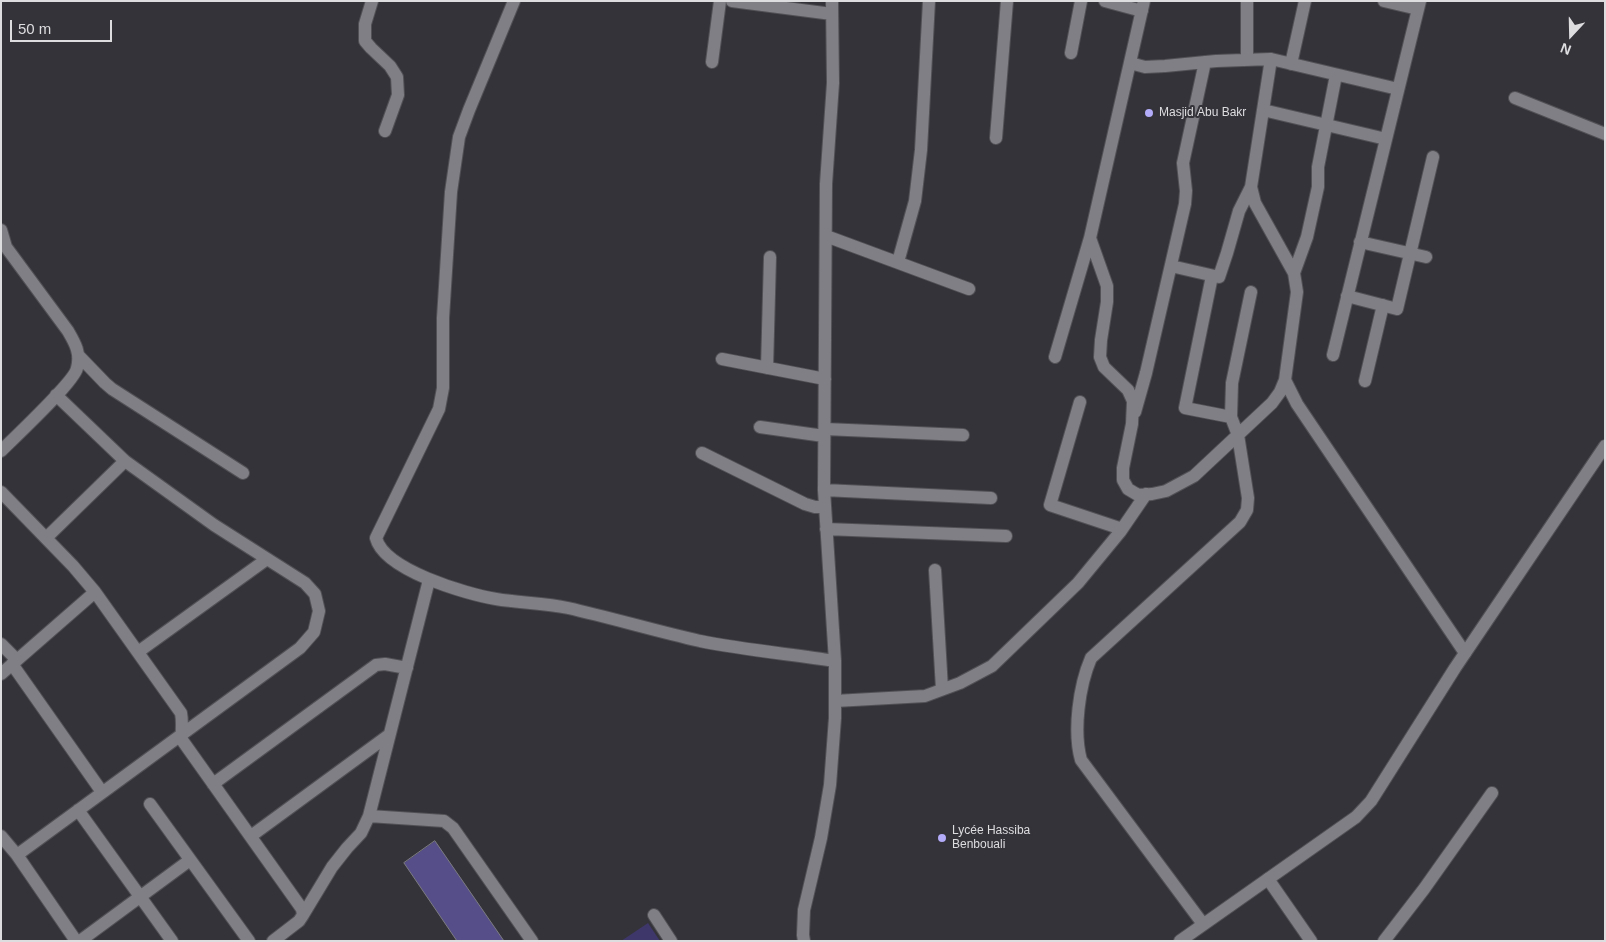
<!DOCTYPE html>
<meta charset="utf-8">
<style>
body{margin:0}
#map{position:relative;width:1606px;height:942px;overflow:hidden;background:#343339;font-family:Arial,sans-serif}
canvas{display:block}
.frame{position:absolute;inset:0;border:2px solid #dddde0;pointer-events:none}
.north{position:absolute;left:1546px;top:10px;width:50px;height:50px;-webkit-text-stroke:4px #343339;paint-order:stroke;rotate:201deg;font-size:14px;font-weight:700;line-height:20px;text-align:center;color:#dddde0}
.north::after{content:'';display:block;margin:auto;width:18px;height:22px;background:#dddde0;clip-path:polygon(50% 0,100% 100%,50% 72%,0 100%)}
.scale{position:absolute;left:10px;top:20px;width:102px;height:22px;box-sizing:border-box;border:2px solid #dddde0;border-top:0;padding-left:6px;font-size:15px;line-height:18px;white-space:nowrap;color:#dddde0;-webkit-text-stroke:4px #343339;paint-order:stroke}
</style>
<div id="map">
<canvas width="1606" height="942"></canvas>
<div class="frame"></div>
<div class="north">N</div>
<div class="scale">50 m</div>
</div>
<script>
const context = document.querySelector('canvas').getContext('2d');
context.lineJoin = 'round';
function fill(path, color) { context.fillStyle = color; context.fill(path, 'evenodd'); }
function stroke(path, color, width, dash) { context.strokeStyle = color; context.lineWidth = width; context.lineCap = dash ? 'butt' : 'round'; context.setLineDash(dash || []); context.stroke(path); }
function write(font, color, halo, rows, align = 'center') {
  context.font = font + ' Arial,sans-serif'; context.lineWidth = 4; context.setLineDash([]); context.textBaseline = 'middle'; context.strokeStyle = halo; context.fillStyle = color; for (const [text, x, y, turn = 0] of rows) {
    context.save(); context.translate(x, y); context.rotate((+turn || 0) * Math.PI / 180); context.textAlign = isNaN(turn) ? turn : align; if (halo) context.strokeText(text, 0, 0); context.fillText(text, 0, 0); context.restore();
  }
}
fill(new Path2D(`
 M648 923 660 941H621Z`), '#3e376a');
const building = new Path2D(`
 M435 841 504 941H457L404 863Z`);
fill(building, '#554e88');
stroke(building, '#7c7c82', 1);
const street = new Path2D(`
 M372 1 365 24V41L371 48 390 66 397 77 398 95 385 131
 M514 1 469 110 459 137 451 192 443 318V388L439 409 376 538C384 570 466 594 496 599 520 603 544 603 568 608 612 618 656 631 700 641 745 650 790 654 835 661
 M732 1 832 14
 M1105 1 1142 11
 M1144 1 1090 238 1107 286V302L1101 340 1100 357 1104 367 1128 390 1133 401 1132 424 1123 468V480L1128 489 1138 495 1152 494 1166 491 1194 476 1272 403 1280 392 1285 380 1297 292 1294 273 1255 203 1251 187 1271 59
 M1247 1V59
 M1384 1 1418 9
 M1071 53 1081 1
 M712 62 720 1
 M1130 63 1145 67 1165 66 1216 61 1271 59 1398 89
 M1291 64 1305 1
 M1515 98 1605 134
 M1263 110 1386 139
 M996 138 1007 1
 M1 230 6 247 68 331C75 343 81 353 77 368 75 381 15 437 1 451
 M826 236 969 289
 M1360 242 1426 257
 M898 262 915 201 921 150 929 1
 M1171 266 1219 277 1227 253 1239 211 1251 187
 M1294 273 1307 237 1318 187V167L1336 75
 M1212 276 1185 408 1231 417
 M1347 296 1397 309 1433 157
 M78 355 105 383 112 389 243 473
 M1333 355 1420 1
 M1055 357 1090 238
 M722 359 825 379
 M767 368 770 257
 M1285 380 1297 404 1465 653
 M1365 381 1383 305
 M1080 402 1050 505 1122 529
 M1135 412 1146 373 1185 204 1186 191 1183 163 1205 62
 M760 427 824 436
 M825 429 963 435
 M702 453 805 504 815 507H825
 M824 490 991 498
 M1 492 73 566 95 592 181 713C183 723 181 731 182 740L302 909 303 915 299 921 273 941
 M826 529 1006 536
 M46 538 125 461
 M935 570 942 689
 M1 644 17 660
 M138 652 267 559
 M12 664 102 792
 M1 674 95 592
 M835 701 925 696 960 683 992 666 1078 583 1120 532 1146 494
 M213 784 376 665 385 664 407 668
 M150 804 249 941
 M78 810 172 941
 M369 816 444 821 453 828 532 941
 M1 836 17 855 76 941
 M251 836 389 735
 M17 855 300 648 314 632 319 611 315 594 305 583 214 525 125 461 56 395
 M1268 879 1311 941
 M303 915 332 867 347 848 361 833 369 816 429 580
 M654 915 671 941
 M1203 924 1081 760C1073 731 1079 686 1091 658L1240 522 1247 510 1248 498 1238 435 1231 417 1232 383 1251 292
 M80 941 190 860
 M804 941 803 935 804 910 821 838 830 785 835 718V661L824 490 826 184 833 83 832 1
 M1384 941 1424 889 1492 793`);
const secondary = new Path2D(`
 M1180 941 1356 817 1371 801 1455 668 1605 446`);
stroke(street, '#515156', 14);
stroke(secondary, '#515156', 14);
stroke(street, '#7f7f85', 12);
stroke(secondary, '#7f7f85', 12);
for (const [x, y, r, color] of [
 [1149,113,5,"#b3acf9"],
 [942,838,5,"#b3acf9"]
]) { const dot = new Path2D(); dot.arc(x, y, r, 0, 2 * Math.PI); context.fillStyle = color; context.fill(dot); stroke(dot, '#343339', 2); }
write('12px', '#dddde0', '#343339', [
 ["Masjid Abu Bakr",1159,113],
 ["Lycée Hassiba",952,831],
 ["Benbouali",952,845]
], 'left');
</script>
